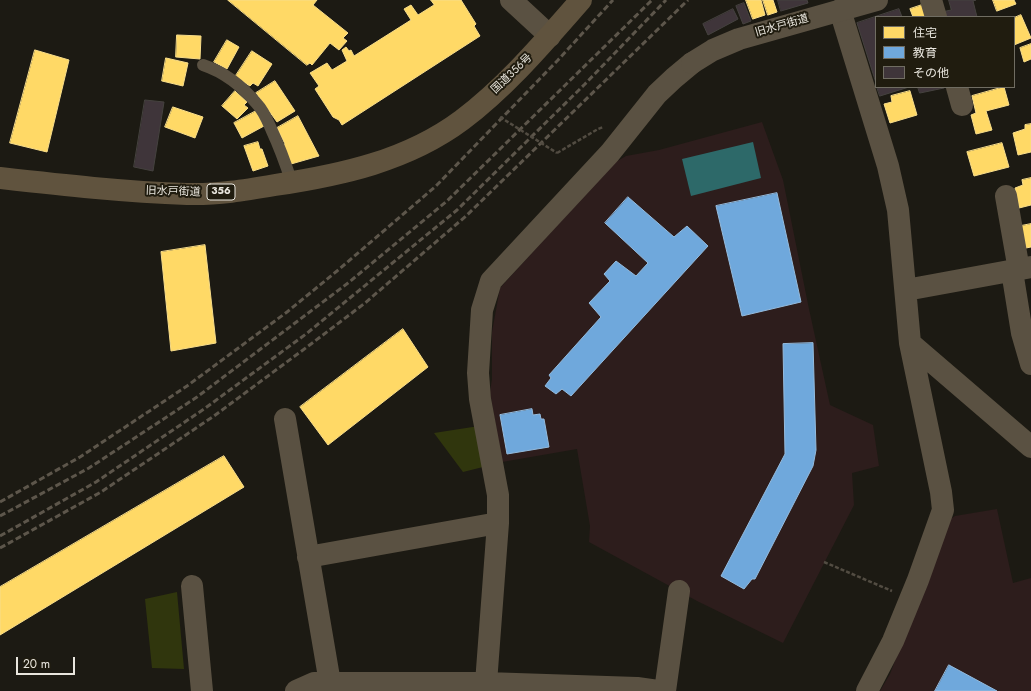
<!DOCTYPE html>
<meta charset="utf-8">
<style>
body{margin:0}
#map{position:relative;width:1031px;height:691px;overflow:hidden;background:#1c1a13;font-family:Jost,"Noto Sans JP",sans-serif}
canvas{display:block}
.legend{position:absolute;left:875px;top:16px;width:140px;height:72px;box-sizing:border-box;background:#201c0f;border:1px solid #706d62;margin:0;padding:5px 7px;list-style:none;font-size:12px;color:#e9e6de}
.legend li{display:flex;align-items:center;gap:8px;height:20px}
.legend b{width:20px;border:1px solid #706d62}
.scale{position:absolute;left:16px;top:657px;width:59px;height:18px;box-sizing:border-box;border:2px solid #e9e6de;border-top:0;padding-left:5px;font-size:12px;line-height:14px;white-space:nowrap;color:#e9e6de;-webkit-text-stroke:3px #201c0f;paint-order:stroke}
</style>
<div id="map">
<canvas width="1031" height="691"></canvas>
<ul class="legend">
<li><b style="height:11px;background:#ffd966"></b>住宅</li>
<li><b style="height:11px;background:#6fa8dc"></b>教育</li>
<li><b style="height:11px;background:#3f353a"></b>その他</li>
</ul>
<div class="scale">20 m</div>
</div>
<script>
const context = document.querySelector('canvas').getContext('2d');
context.lineJoin = 'round';
function fill(path, color) { context.fillStyle = color; context.fill(path, 'evenodd'); }
function stroke(path, color, width, dash) { context.strokeStyle = color; context.lineWidth = width; context.lineCap = dash ? 'butt' : 'round'; context.setLineDash(dash || []); context.stroke(path); }
function write(font, color, halo, rows, align = 'center') {
  context.font = font + ' Jost,"Noto Sans JP",sans-serif'; context.lineWidth = 4; context.setLineDash([]); context.textBaseline = 'middle'; context.strokeStyle = halo; context.fillStyle = color; for (const [text, x, y, turn = 0] of rows) {
    context.save(); context.translate(x, y); context.rotate((+turn || 0) * Math.PI / 180); context.textAlign = isNaN(turn) ? turn : align; if (halo) context.strokeText(text, 0, 0); context.fillText(text, 0, 0); context.restore();
  }
}
fill(new Path2D(`
 M762 122 783 180 809 309 830 405 873 425 879 466 852 473 854 505 783 643 697 601 589 542 590 526 577 449 502 462 490 392 492 379V332L500 288 614 163 626 156 659 150Z
 M997 509 1013 583 1031 578V691H880L890 674 949 520 955 516Z`), '#2d1d1c');
fill(new Path2D(`
 M479 426 487 466 463 472 434 433Z
 M177 592 184 669 152 668 145 599Z`), '#30360d');
fill(new Path2D(`
 M753 142 761 178 691 196 682 159Z`), '#2d6969');
const homes = new Path2D(`
 M228 0H317L313 5 348 33 343 38 347 41 339 50 330 43 312 65 310 63 307 65Z
 M431 0H461L476 24 474 26 480 36 342 125 339 120 333 117 315 89 319 86 310 73 327 63 332 70 347 61 342 50 346 47 349 51 351 50 354 56 411 20 404 9 411 5 418 15 434 5Z
 M746 0H761L765 15 753 19Z
 M763 0H773L777 12 768 15Z
 M993 0H1014L1016 4 997 11Z
 M925 4 929 17H913L910 9Z
 M1021 15 1031 38 1014 45V18Z
 M177 35 201 36 200 59 176 57Z
 M227 40 239 47 227 69 214 62Z
 M1031 44V59L1024 62 1020 48Z
 M35 50 69 60 47 152 10 143Z
 M252 51 272 64 258 86 253 83 250 86 235 77Z
 M166 58 188 63 183 86 162 81Z
 M275 81 295 111 277 122 256 93Z
 M1004 87 1009 105 986 111 992 130 976 134 971 115 976 113 972 96Z
 M235 91 247 102 244 105 248 108 237 119 222 106Z
 M910 91 917 115 890 123 884 104 892 102 891 96Z
 M173 107 203 117 195 138 165 127Z
 M256 111 264 126 242 138 234 123Z
 M298 116 319 156 291 164 283 146 285 144 277 128Z
 M1031 124V152L1018 155 1013 133 1025 129V125Z
 M258 142 260 149H262L268 166 253 171 244 146Z
 M1002 143 1009 167 974 176 967 152Z
 M1031 178V205L1019 208 1015 188 1023 185 1022 180Z
 M1031 224V247L1026 248 1021 226Z
 M205 245 216 343 171 351 161 252Z
 M403 329 428 367 328 445 300 407Z
 M224 456 244 487 0 635V587Z`);
fill(homes, '#ffd966');
stroke(homes, '#f8dd8a', 1);
const schools = new Path2D(`
 M777 193 801 302 742 316 716 206Z
 M628 197 674 237 687 226 708 246 571 396 562 389 556 394 545 386 551 378 549 375 601 317 589 303 610 281 604 274 616 261 636 276 648 263 605 223Z
 M813 343 816 450 813 466 755 579H752L744 589 721 576 785 454 783 344Z
 M532 409 533 415 540 414 541 419H544L549 447 507 454 500 415Z
 M949 665 997 691H935Z`);
fill(schools, '#6fa8dc');
stroke(schools, '#94bbdd', 1);
const building = new Path2D(`
 M778 0H807L808 3 781 11Z
 M949 0H976L973 1 977 17H944L942 12 951 10Z
 M744 3 751 21 743 24 736 6Z
 M733 9 738 19 708 35 703 24Z
 M899 9 902 17H876V83L857 23Z
 M877 87H909L880 96Z
 M918 87H943L944 88 920 93Z
 M145 100 164 102 153 171 134 167Z`);
fill(building, '#3f353a');
stroke(building, '#45423f', 1);
stroke(new Path2D(`
 M557 153 598 129 603 127
 M824 562 892 591`), '#524c42', 2.5, [4, 2]);
stroke(new Path2D(`
 M203 65C224 72 243 87 257 104 264 111 268 122 272 131 280 148 286 165 292 183`), '#5a5142', 12);
stroke(new Path2D(`
 M931 0 936 17
 M840 10 888 166 898 210 910 343 941 492 943 510 918 580 893 641 867 691
 M957 87 962 105
 M1006 196 1019 270
 M1012 271 1022 333 1031 364
 M906 290 1031 267
 M910 343 1031 447
 M285 419 330 683
 M308 557 498 523
 M192 586 202 691
 M486 683 498 523V495L480 399 478 373 482 310 491 281 610 153 657 94 674 78 692 63
 M296 691 314 683H486L637 688 658 691
 M665 691 679 591`), '#5a5142', 22);
stroke(new Path2D(`
 M511 0 550 36
 M692 63 713 50 739 39 877 0`), '#5a5142', 22);
stroke(new Path2D(`
 M0 178C62 185 125 192 187 194 217 195 246 190 275 185 341 175 407 161 462 120 507 86 544 42 581 0`), '#60533e', 22);
stroke(new Path2D(`
 M0 502 80 457 187 386 287 312 337 271 436 186 558 60 613 0
 M0 516 89 468 197 397 348 283 447 201 652 0
 M0 536 96 482 204 409 306 334 457 210 585 84 666 0
 M0 548 101 492 214 416 311 344 365 303 466 216 688 0`), '#5d564b', 3, [6, 3]);
stroke(new Path2D(`
 M500 117 557 153`), '#524c42', 2.5, [4, 2]);
for (const [x, y, w] of [
 [221,192,28]
]) { const box = new Path2D(); box.roundRect(x - w / 2, y - 8, w, 16, 3); context.fillStyle = '#201c0f'; context.fill(box); stroke(box, '#e9e6de', 1); }
write('bold 10px', '#e9e6de', null, [
 ["356",221,192]
]);
write('11px', '#e9e6de', '#201c0f', [
 ["旧水戸街道",782,26,-16],
 ["国道356号",512,74,-44],
 ["旧水戸街道",173,192,2]
]);
</script>
